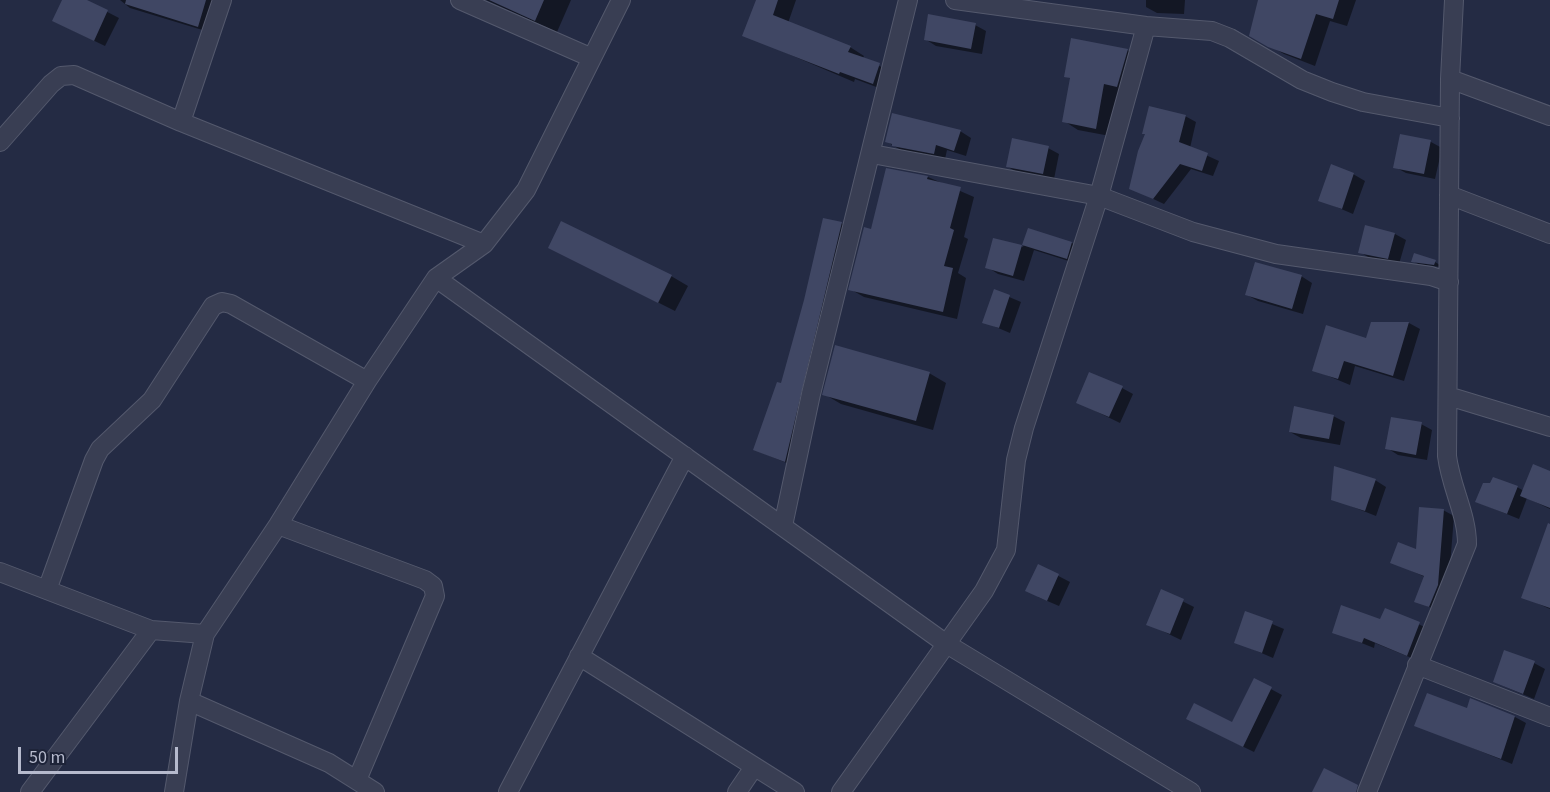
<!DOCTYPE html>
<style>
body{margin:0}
#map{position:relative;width:1550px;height:792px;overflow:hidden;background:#242b44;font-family:"Source Sans 3",sans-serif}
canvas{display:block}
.scale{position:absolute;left:18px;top:747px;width:160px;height:27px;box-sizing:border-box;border:3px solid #b6bacd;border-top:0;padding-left:8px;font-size:18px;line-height:21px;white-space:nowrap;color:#b6bacd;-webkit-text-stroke:4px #1d2338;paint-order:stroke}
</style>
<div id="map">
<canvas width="1550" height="792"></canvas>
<div class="scale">50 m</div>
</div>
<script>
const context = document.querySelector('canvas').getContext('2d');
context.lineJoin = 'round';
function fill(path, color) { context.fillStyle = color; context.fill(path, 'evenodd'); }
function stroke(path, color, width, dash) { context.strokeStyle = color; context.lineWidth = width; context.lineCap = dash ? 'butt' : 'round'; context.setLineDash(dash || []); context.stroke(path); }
fill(new Path2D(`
 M63 0H84L119 18 105 46 53 21Z
 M120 0H219L209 32 130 8Z
 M486 0H571L557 32Z
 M758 0H796L788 23 850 47 864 56 863 58 894 73 887 91 855 79 854 82 744 35Z
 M1146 0H1185L1184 14 1157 13 1146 7Z
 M1259 0H1356L1347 26 1330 21 1315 66 1284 54 1251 35Z
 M975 25 986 31 982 54 936 46 925 39Z
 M1127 50 1142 58 1110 136 1078 130 1064 121 1071 79 1066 76Z
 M1185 116 1196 122 1190 148 1219 161 1213 176 1191 169 1164 204 1130 188Z
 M960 131 971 138 966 156 947 150 945 159 904 152 886 141Z
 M1401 136 1431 142 1442 148 1435 179 1406 173 1395 167Z
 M1048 148 1059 154 1054 179 1019 173 1008 167Z
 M888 170 928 177 974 197 964 237 968 239 958 273 966 278 957 319 864 297 850 289 873 230Z
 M1353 174 1365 181 1353 214 1320 200Z
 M841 223 855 231 799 468 755 450 782 385Z
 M1029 230 1072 243 1083 250 1078 264 1034 250 1024 281 998 274 987 267 994 240 1023 247Z
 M1395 234 1406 240 1399 264 1371 259 1360 252Z
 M550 248 671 276 688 286 675 311Z
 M1415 255 1435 262 1440 265V267L1418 264 1413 261Z
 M1301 276 1312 283 1303 314 1258 301 1247 295Z
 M995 291 1021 302 1010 333 984 322Z
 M1372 323H1409L1420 329 1404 381 1355 366 1350 385 1314 370 1367 339Z
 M929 373 946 383 933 430 841 404 824 394Z
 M1122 388 1133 394 1120 423 1077 402Z
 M1333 416 1345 422 1340 445 1301 438 1290 432Z
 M1421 424 1432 430 1427 460 1398 455 1387 448Z
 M1550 473V509L1527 498 1519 519 1477 502 1517 487 1524 491Z
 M1375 480 1386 487 1376 516 1333 499Z
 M1443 510 1454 516 1448 591 1440 612 1416 601 1425 577 1392 562 1417 551Z
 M1550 559V609L1523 597Z
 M1039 566 1070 582 1059 606 1038 597Z
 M1162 591 1194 607 1181 640 1148 624Z
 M1386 609 1431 630 1419 661 1375 643 1374 648 1334 632 1381 621Z
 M1246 613 1284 629 1273 658 1236 642Z
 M1534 663 1545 669 1534 699 1494 682Z
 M1254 680 1282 695 1254 752 1199 725 1233 724Z
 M1467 710 1515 717 1526 723 1512 764 1416 725Z`), '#0007');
fill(new Path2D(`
 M62 0H87L108 10 94 41 52 21Z
 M126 0H206L198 27 125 4Z
 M489 0H544L535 21Z
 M756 0H778L773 15 851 46 848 52 880 63 873 84 840 72 839 74 742 36Z
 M1258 0H1339L1333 19 1316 14 1301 59 1268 47 1249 36Z
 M928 14 976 23 971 49 924 40Z
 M1071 38 1128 49 1117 87 1104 84 1096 129 1062 122 1070 78 1064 77Z
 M1149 106 1186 115 1179 142 1208 153 1202 171 1180 164 1153 199 1129 189 1138 151 1145 134H1142Z
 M892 113 961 130 954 151 936 145 934 154 892 146V144L885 142Z
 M1400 134 1431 140 1424 174 1393 168Z
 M1012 138 1049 146 1043 174 1006 167Z
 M1331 164 1354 173 1342 209 1318 201Z
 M886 168 928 176 927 179 961 187 950 228 954 230 944 266 953 268 943 312 848 290 864 227 871 229Z
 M823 218 842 222 785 462 753 450 777 382 781 383 804 300Z
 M561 221 672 275 658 303 548 248Z
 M1365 225 1395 233 1388 259 1358 253Z
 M1028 228 1072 242 1067 259 1022 245Z
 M993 238 1022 245 1013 276 985 268Z
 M1414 253 1436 260 1434 265 1411 262Z
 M1255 262 1302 275 1292 309 1245 295Z
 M994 289 1010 295 999 328 982 323Z
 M1371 322H1409L1393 376 1344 361 1338 379 1312 371 1326 325 1366 338Z
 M835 345 930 372 916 421 822 395Z
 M1089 372 1123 386 1109 417 1076 403Z
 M1294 406 1334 415 1329 439 1289 432Z
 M1391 417 1422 422 1416 455 1385 449Z
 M1533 464 1550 471V508L1520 496Z
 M1334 466 1376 479 1365 511 1331 500Z
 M1493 477 1518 486 1507 514 1475 502 1483 483H1490Z
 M1419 507 1444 509 1438 585 1429 607 1414 602 1424 576 1390 563 1398 542 1416 549Z
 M1548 523 1550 524V608L1521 598Z
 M1038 564 1059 574 1047 601 1025 591Z
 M1161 589 1184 599 1170 634 1146 625Z
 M1341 605 1380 619 1385 608 1420 622 1407 656 1364 638 1362 643 1332 633Z
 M1245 611 1273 621 1262 653 1234 643Z
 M1504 650 1535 661 1523 694 1493 682Z
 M1254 678 1272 687 1243 747 1186 719 1194 703 1232 722Z
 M1427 693 1467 708 1470 698 1515 716 1501 759 1414 726Z
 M1324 768 1358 785 1356 792H1312Z`), '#404764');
const street = new Path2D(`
 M460 0 592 58
 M955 0 1146 26 1212 31 1230 38 1302 80 1332 92 1363 102 1450 118
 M1450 79 1550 116
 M181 122 222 0
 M0 142 51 84 61 76 74 75 181 122 484 244
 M872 154 1099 196 1193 232 1276 254 1431 276 1449 282
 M1449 195 1550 234
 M436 278 945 643 1191 792
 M1448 396 1550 427
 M278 525 425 580 433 586 435 596 357 780
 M783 526 811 394 908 0
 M0 572 151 630 205 634
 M47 590 94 460 100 449 152 400 213 306 222 302 231 304 367 381
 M579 656 795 792
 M1417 665 1550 717
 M189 701 329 763 375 792
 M30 792 151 630
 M174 792 189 701 205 634 278 525 367 381 436 278 484 244 526 190 621 0
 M508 792 685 456
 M737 792 754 767
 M841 792 984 591 1006 550 1016 460 1024 428 1099 196 1146 26
 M1367 792 1467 544C1467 514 1451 488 1447 456L1450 79 1454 0`);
stroke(street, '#54596d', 20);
stroke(street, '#393e53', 18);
</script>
